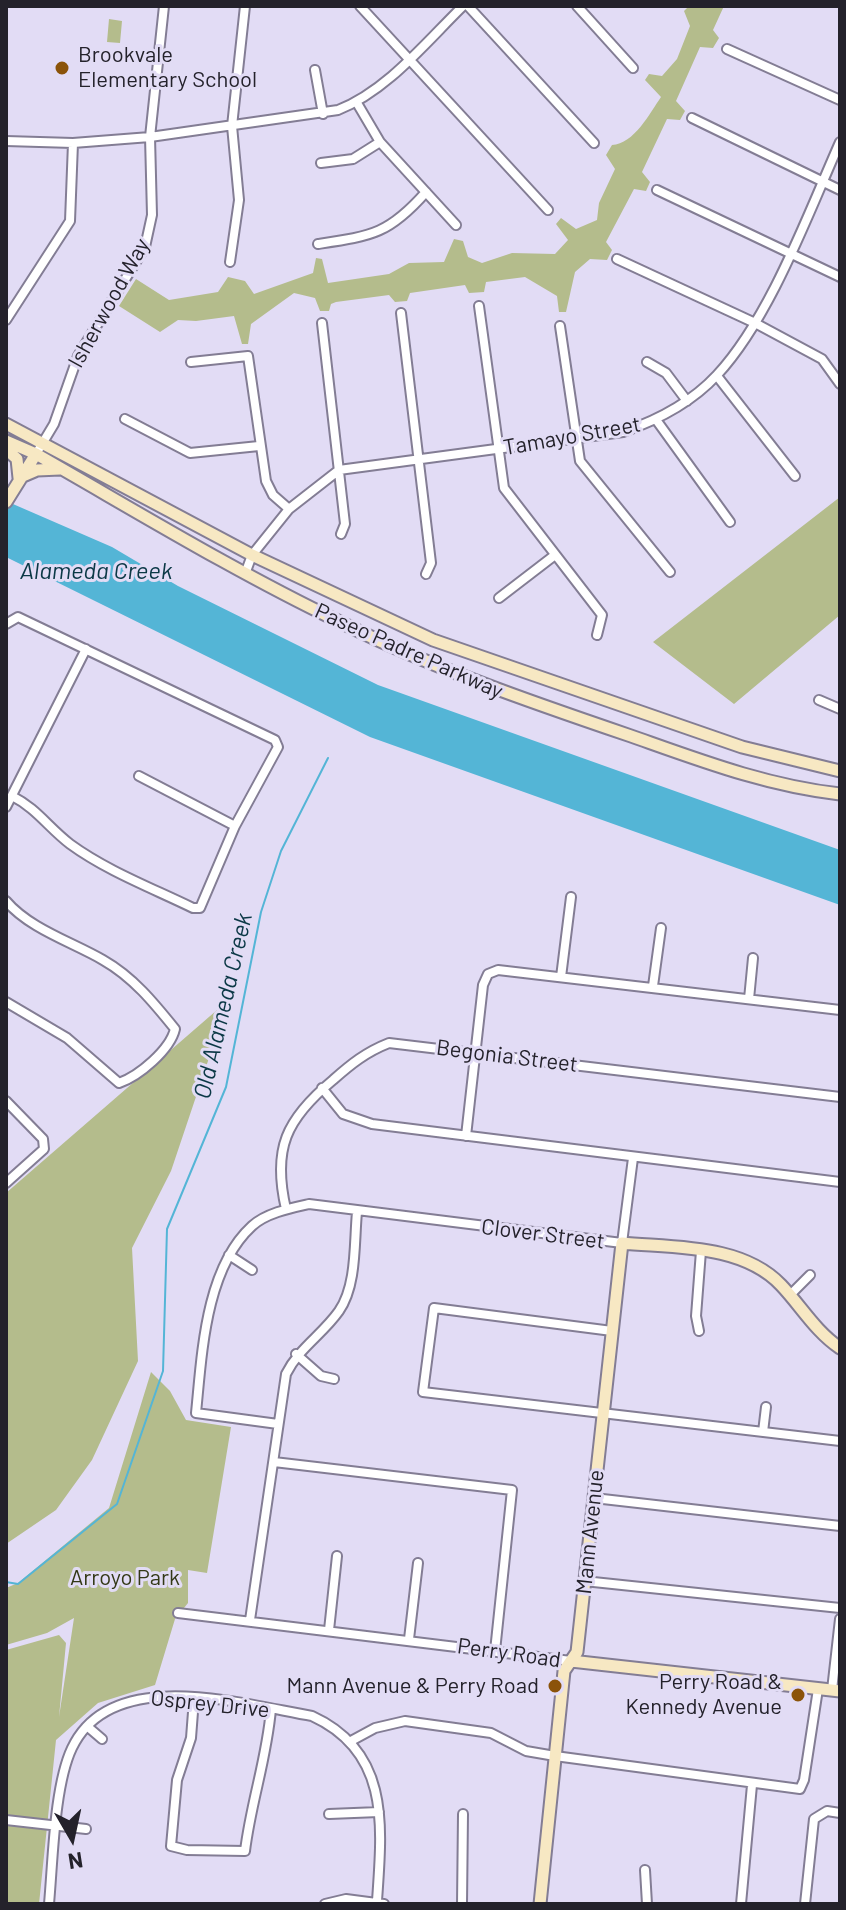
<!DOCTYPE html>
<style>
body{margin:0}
#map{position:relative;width:846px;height:1910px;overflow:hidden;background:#e2dcf5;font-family:Barlow,sans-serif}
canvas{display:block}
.frame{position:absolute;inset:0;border:8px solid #24222b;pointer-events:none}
.north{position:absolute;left:32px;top:1798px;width:80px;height:80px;-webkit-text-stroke:6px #e2dcf5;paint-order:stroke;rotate:171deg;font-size:22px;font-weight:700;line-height:32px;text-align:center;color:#24222b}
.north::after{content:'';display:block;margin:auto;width:28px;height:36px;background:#24222b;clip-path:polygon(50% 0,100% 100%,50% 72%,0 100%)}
</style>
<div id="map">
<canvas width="846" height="1910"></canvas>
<div class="frame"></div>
<div class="north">N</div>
</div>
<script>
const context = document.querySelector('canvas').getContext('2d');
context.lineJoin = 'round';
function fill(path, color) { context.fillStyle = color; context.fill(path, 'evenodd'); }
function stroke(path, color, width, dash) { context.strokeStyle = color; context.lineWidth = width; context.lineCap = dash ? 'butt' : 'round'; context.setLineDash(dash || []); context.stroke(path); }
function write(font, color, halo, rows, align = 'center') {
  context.font = font + ' Barlow,sans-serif'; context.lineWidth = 6; context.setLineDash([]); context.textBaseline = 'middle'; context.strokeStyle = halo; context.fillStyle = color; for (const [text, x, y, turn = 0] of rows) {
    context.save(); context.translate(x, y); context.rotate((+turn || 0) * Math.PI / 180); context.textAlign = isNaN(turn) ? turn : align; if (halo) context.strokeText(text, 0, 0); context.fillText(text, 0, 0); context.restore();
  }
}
fill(new Path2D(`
 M689 6H724L713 30 719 38 713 48 700 47 676 101 685 111 680 120 667 119 642 172 650 182 646 191 634 189 606 242 612 250 607 260 590 259 575 272 566 312H559L557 296 525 277 486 282 484 292 469 293 465 285 410 293 407 301 395 302 389 295 336 302 331 304 329 311H320L315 298 294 293 251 324 248 344H242L234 316 196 321 178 320 160 332 119 306 136 279 169 300 218 292 228 277 245 281 254 294 313 273 316 258 322 259 328 283 389 274 409 263 444 262 454 239 463 241 468 257 482 263 512 253 555 254 568 240 556 224 561 218 576 229 597 220 599 203 615 169 606 155 612 145C634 144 650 113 661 97L645 80 649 74 662 76 677 59 690 26 684 11Z
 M109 19 122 21 120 43 107 42Z
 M840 497V615L734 704 653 642Z
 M217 1010 208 1061 171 1171 132 1248 138 1361 92 1460 56 1510 6 1544V1193Z
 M151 1372 170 1391 186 1420 231 1427 207 1573 188 1570V1603L175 1619 155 1685 98 1703 56 1740 39 1904H6V1650L59 1635 66 1643 59 1717 74 1618 47 1633 6 1645V1588L18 1583 109 1508Z`), '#b4bc8c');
fill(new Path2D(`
 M6 501 112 547 178 586 378 685 840 850V905L370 737 6 557Z`), '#54b5d6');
stroke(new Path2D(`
 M6 1582 18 1584 117 1504 163 1371 167 1229 226 1087 261 912 281 851 328 758`), '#54b5d6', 2);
const street = new Path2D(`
 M360 6 548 210
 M468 6 594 143
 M577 6 633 68
 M727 49 840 100
 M315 70 323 114
 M357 103 380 142 456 225
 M692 118 840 190
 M6 141 73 143 150 137 338 110C387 91 426 42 463 6
 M321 163 353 159 380 142
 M657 190 840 277
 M318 244C372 236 389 234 426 192
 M617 259 755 323 822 359 840 384
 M230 262 239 200 232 126 245 6
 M479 306 504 488 602 615 597 635
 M401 313 431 563 426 574
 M6 320 70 221 73 143
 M322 323 345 524 341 534
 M560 326 580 461 670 572
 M191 362 248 356 266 481 273 495 289 509
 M647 362 666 373 687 401
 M717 376 795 476
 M125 419 190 453 259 446
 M657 421 730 522
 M36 454 54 424 78 356 145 247 152 215 150 137 164 6
 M245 574 252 555 289 509 339 470 623 432C658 420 691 403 717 375 770 318 808 214 840 142
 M499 598 555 555
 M6 624 18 617 275 740 278 747 235 826 200 908H193C152 888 107 871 70 844 49 828 36 808 12 796
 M819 700 840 709
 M139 776 235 826
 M6 807 86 649
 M6 901C30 929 72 942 103 960 133 977 154 1003 175 1029 170 1050 139 1076 119 1083L67 1038 6 1002
 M561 977 571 897
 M653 986 661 928
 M749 999 753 958
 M322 1088 343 1114 372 1124 840 1182
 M6 1101 43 1139 44 1149 6 1183
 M466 1136 483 985 488 974 498 970 840 1010
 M286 1209C272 1149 286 1119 333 1080 351 1064 366 1052 389 1043L840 1097
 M229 1255 252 1270
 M790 1295 810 1275
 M612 1331 434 1308 423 1392 840 1441
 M699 1331 696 1316 701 1251
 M296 1354 321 1376 334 1379
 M278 1424 196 1413C202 1354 205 1269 252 1226 266 1213 291 1208 309 1204L622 1243 633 1158
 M763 1432 766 1407
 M274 1462 512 1490 495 1651
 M594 1498 840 1526
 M584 1581 840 1608
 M178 1613 571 1661
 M250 1620 286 1374C299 1348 322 1335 339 1311 357 1285 354 1243 357 1212
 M329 1630 337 1556
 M409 1639 418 1563
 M832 1690 840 1619
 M194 1699 191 1738 177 1780 171 1846 187 1850 245 1851C251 1802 267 1758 271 1709
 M88 1727 102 1739
 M351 1741 375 1728 405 1721 491 1733 526 1751 555 1756 800 1789 804 1780 818 1689
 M329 1814 379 1812
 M6 1820 86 1829
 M645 1870 647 1904
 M49 1904C53 1861 54 1786 72 1748 111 1665 242 1704 312 1716 391 1752 382 1827 377 1901
 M325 1904 346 1899 384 1904
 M462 1904 463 1814
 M741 1904 752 1785
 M805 1904 814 1819 827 1811 840 1813`);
const secondary = new Path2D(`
 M6 424 252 555 433 640 742 747 840 771
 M6 441 36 454C136 511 234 571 338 621 432 668 531 702 631 736 699 760 767 786 840 794
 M6 449 17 459 19 478
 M23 476 37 470 60 469
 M6 502 36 454
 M571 1661 840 1691
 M540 1904 564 1671 577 1652 622 1243C674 1248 742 1244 781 1285 801 1306 815 1331 840 1348`);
stroke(street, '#837d94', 12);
stroke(secondary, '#837d94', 15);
stroke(street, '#fff', 8);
stroke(secondary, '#f7e8c3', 11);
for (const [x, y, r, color] of [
 [62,68,8,"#8b5309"],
 [555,1686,8,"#8b5309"],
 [798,1695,8,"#8b5309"]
]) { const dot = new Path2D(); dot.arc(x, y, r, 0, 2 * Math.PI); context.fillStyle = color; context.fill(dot); stroke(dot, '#e2dcf5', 3); }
write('22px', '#24222b', '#e2dcf5', [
 ["Brookvale",78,55,"left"],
 ["Elementary School",78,80,"left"],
 ["Perry Road &",782,1682],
 ["Kennedy Avenue",782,1707],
 ["Mann Avenue & Perry Road",539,1686]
], 'right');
write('22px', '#24222b', '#e2dcf5', [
 ["Isherwood Way",109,303,-61],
 ["Tamayo Street",572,436,-10],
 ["Paseo Padre Parkway",409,651,24],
 ["Begonia Street",507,1056,7],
 ["Clover Street",543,1234,7],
 ["Mann Avenue",590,1532,-84],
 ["Perry Road",509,1653,8],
 ["Osprey Drive",210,1704,6]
]);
write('22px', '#333816', '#e2dcf5', [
 ["Arroyo Park",125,1578]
]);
write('italic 24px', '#0b3846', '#e2dcf5', [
 ["Alameda Creek",96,571],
 ["Old Alameda Creek",223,1006,-77]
]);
</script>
